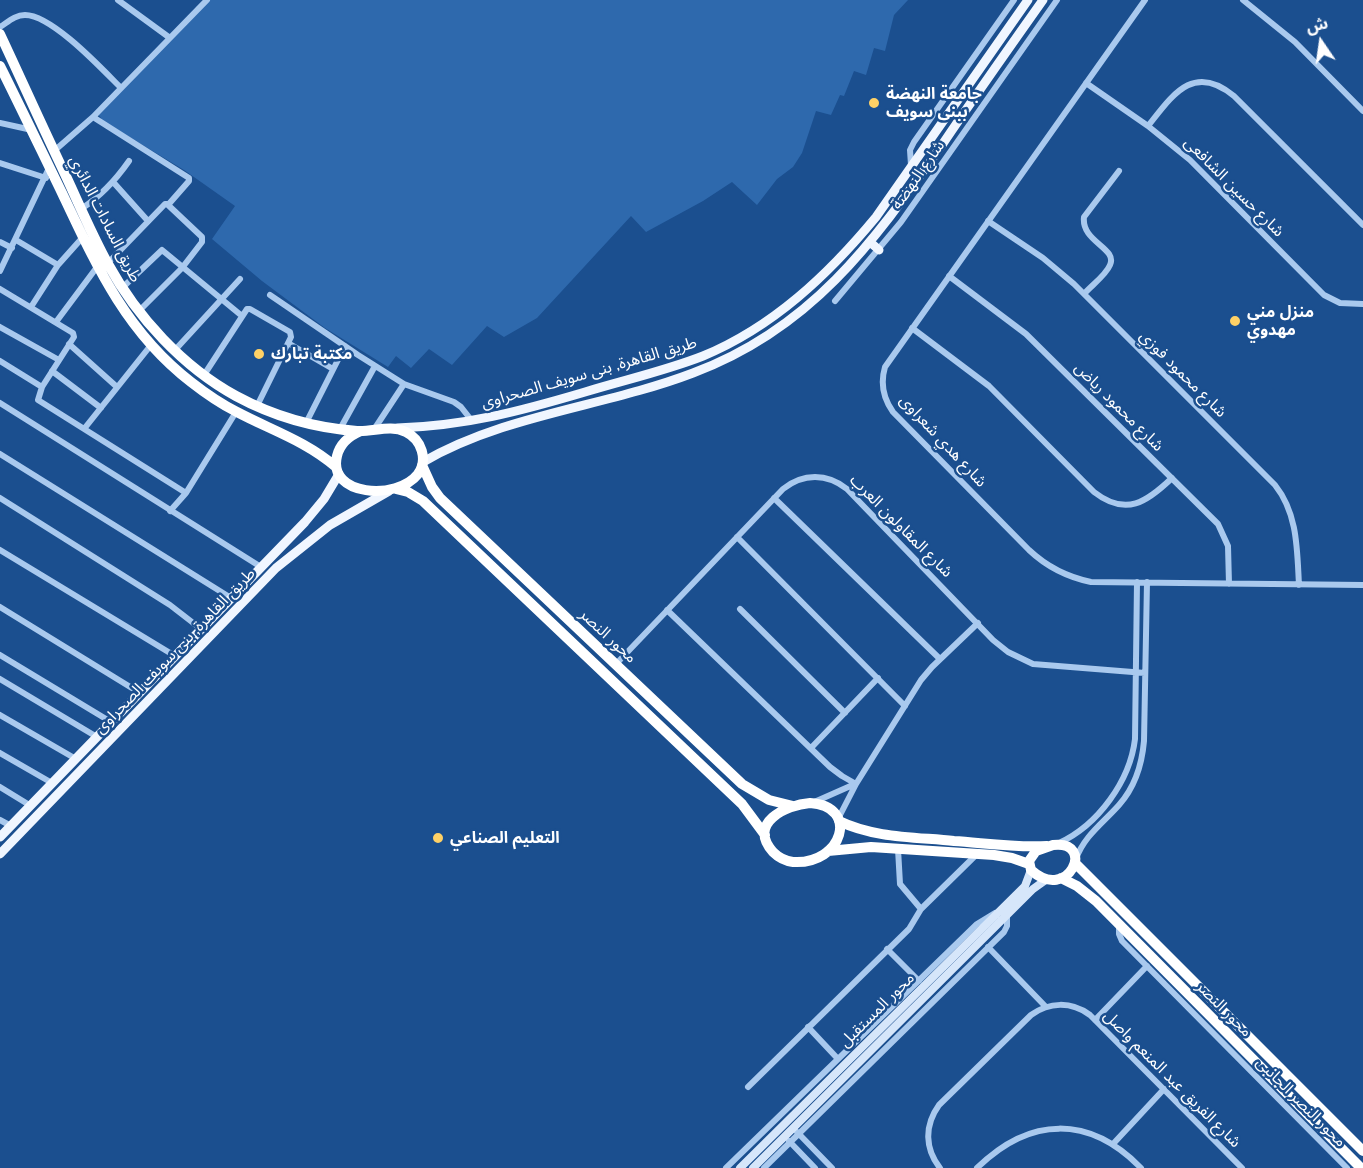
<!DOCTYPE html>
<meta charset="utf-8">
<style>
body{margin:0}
#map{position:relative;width:1363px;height:1168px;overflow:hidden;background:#1b4f8f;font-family:Mulish,"Noto Sans Arabic",sans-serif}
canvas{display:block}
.north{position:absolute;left:1291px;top:12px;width:60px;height:60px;-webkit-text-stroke:4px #1b4f8f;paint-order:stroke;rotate:347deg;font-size:16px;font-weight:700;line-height:24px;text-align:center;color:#fff}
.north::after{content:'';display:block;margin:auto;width:21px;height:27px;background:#fff;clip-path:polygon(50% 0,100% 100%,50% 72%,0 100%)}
</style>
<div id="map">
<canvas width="1363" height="1168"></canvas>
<div class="north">ش</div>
</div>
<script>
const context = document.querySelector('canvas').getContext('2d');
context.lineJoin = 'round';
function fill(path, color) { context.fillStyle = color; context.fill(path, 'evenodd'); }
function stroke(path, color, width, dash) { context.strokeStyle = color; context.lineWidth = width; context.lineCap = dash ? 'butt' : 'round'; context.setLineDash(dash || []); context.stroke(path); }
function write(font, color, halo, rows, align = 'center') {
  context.font = font + ' Mulish,"Noto Sans Arabic",sans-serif'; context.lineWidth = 5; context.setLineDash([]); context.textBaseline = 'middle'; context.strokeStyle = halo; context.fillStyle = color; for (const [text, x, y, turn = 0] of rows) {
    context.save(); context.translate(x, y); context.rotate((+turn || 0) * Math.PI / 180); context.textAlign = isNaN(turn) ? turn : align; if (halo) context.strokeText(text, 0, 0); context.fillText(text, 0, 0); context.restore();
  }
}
fill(new Path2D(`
 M210 0H908L894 15 885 51 874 48 866 75 854 71 844 96 840 95 831 115 816 111 802 153 793 167 777 179 757 205 732 182 703 201 646 232 631 216 537 318 504 337 487 326 452 365 429 349 411 368 396 356 388 367 325 328 262 281 212 239 235 206 184 170 103 121 98 114Z`), '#2e69ad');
stroke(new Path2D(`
 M118 0 170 38
 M1145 0 885 367C880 384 883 398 893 412L1029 550C1047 567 1067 577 1091 582L1363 585
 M1243 0 1295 42 1363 111
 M0 27C8 22 15 15 25 15 52 15 102 69 121 88
 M1086 83 1148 126 1190 160 1324 295 1340 303 1363 304
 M93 117 189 178V181L168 205
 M0 123 32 130
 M1148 126C1172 96 1193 62 1234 96L1363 225
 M54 151 93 117 207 0
 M0 163 46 178
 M911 165 910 150 914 142 1014 0
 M114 183 148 221
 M81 209C101 196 115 181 129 161
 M988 221 1043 258 1074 284 1275 485C1298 514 1297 550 1299 585
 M16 240 58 265
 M0 242 12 248
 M107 264 165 204H167L202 237V242L182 268 139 311
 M0 271 49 168
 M949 276 1026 334 1218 524 1228 546 1229 584
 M122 288 162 250 242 316
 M0 289 73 333 74 337 42 387 38 400 186 493
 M1084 294C1092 285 1106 275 1110 265 1118 248 1081 242 1084 217L1119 171
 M270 295 358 355 404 384 454 402 461 407 472 421
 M835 301 901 222 1057 0
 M31 307 58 265 83 237
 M56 322 97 267
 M0 327 59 360
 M912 328 989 386 1094 492C1126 517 1147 502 1172 478
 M288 343 333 369
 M69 344 117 387
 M175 350 240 279
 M0 361 42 387
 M52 371 101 408
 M204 375 247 309H250L290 332 291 337 257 406
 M0 403 261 567
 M306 423 345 346
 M375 428 404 384
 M84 429 151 345
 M340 429 375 366
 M0 454 231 598
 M0 498 170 605 201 629
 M774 498 940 659
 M170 511 186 493 236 412
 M737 537 905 706
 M0 550 175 656
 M0 607 140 693
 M740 609 845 713
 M667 610 830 767 842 776 856 784
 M0 655 111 722
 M616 664 783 489C803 473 827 473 847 489L993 640 1008 652 1033 664 1145 673
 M0 679 97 737
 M0 715 76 759
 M811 748 878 678
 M0 753 52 783
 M0 787 31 806
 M812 803 855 784
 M838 819 856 784 921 680 932 667 978 623
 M0 820 11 826
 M1059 843C1098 825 1130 781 1135 739L1137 582
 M898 849 900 884 921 909
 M1076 859C1084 836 1103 823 1119 805 1135 787 1142 764 1144 741L1147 582
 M1119 924V934L1122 941 1347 1168
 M988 947 1046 1007
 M887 949 919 981
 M1095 1020 1147 966
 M808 1027 838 1059
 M748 1087 909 929 921 909 977 854
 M797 1132 832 1168
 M789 1141 815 1168
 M1113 1144 1164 1089
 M726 1168 977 924 995 913
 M764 1168 1004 932 1007 926V916
 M940 1168C925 1149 924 1126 939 1105L1031 1015C1049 1002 1071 1001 1090 1015L1242 1168
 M977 1168C1030 1116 1089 1115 1141 1168`), '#a9c9ee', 6);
stroke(new Path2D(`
 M740 1168 1025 886 1031 870
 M753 1168 1033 889 1047 879`), '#d6e6fa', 8);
stroke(new Path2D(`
 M870 242 879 250
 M397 428C465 426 521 411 585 392 624 380 665 371 703 356 773 327 828 275 876 217L1028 0
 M423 462C506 414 604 407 693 373 811 329 872 244 942 145 975 96 1009 48 1043 0
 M0 837 305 522 324 499 339 474
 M0 854 276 568 330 525 389 491`), '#f0f6ff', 9);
stroke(new Path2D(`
 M0 34C22 81 43 128 65 174 79 204 92 235 108 264 137 317 183 367 236 396 273 416 315 428 357 431 374 432 390 424 406 432 422 440 428 460 418 474 397 501 327 496 337 456 340 443 349 436 361 431
 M0 66C21 108 41 150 62 193 96 265 126 332 191 382 205 393 221 404 237 412 271 430 306 441 336 467
 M422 465 432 487 440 498 742 784 769 800 793 806
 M396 489 408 492 423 501 742 804 765 835
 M810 803C860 806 843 865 793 862 785 861 778 857 773 852 747 823 786 805 810 803Z
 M839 821C874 838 915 837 954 841 984 843 1016 848 1047 846
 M1053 845C1097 840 1068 904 1031 870L1029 861 1036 851Z
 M828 851 871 847 994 855 1012 858 1029 864
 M1076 864 1363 1151
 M1061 878 1077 886 1096 901 1361 1168`), '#fff', 10);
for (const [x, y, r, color] of [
 [874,103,6,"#ffd166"],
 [1235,321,6,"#ffd166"],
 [259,354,6,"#ffd166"],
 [438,838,6,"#ffd166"]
]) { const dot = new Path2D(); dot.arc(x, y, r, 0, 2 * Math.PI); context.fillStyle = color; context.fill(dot); stroke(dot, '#1b4f8f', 2); }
write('bold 16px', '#fff', '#1b4f8f', [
 ["جامعة النهضة",886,94],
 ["ببنى سويف",886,112],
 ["منزل مني",1247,312],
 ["مهدوي",1247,330],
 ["مكتبة تبارك",271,354],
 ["التعليم الصناعي",450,838]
], 'left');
write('16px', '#fff', '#1b4f8f', [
 ["شارع النهضة",918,175,-55],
 ["شارع حسين الشافعى",1234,187,45],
 ["طريق السادات الدائري",105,219,63],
 ["طريق القاهرة, بنى سويف الصحراوى",589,373,-16],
 ["شارع محمود فوزي",1183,374,45],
 ["شارع محمود رياض",1119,407,45],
 ["شارع هدي شعراوى",943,441,47],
 ["شارع المقاولون العرب",901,526,45],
 ["محور النصر",608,636,43],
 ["طريق القاهرة, بنى سويف الصحراوى",175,651,-46],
 ["محور النصر",1224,1009,45],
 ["محور المستقبل",877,1010,-45],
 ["شارع الفريق عبد المنعم واصل",1172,1079,45],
 ["محور النصر الجانبى",1301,1102,45]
]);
</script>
